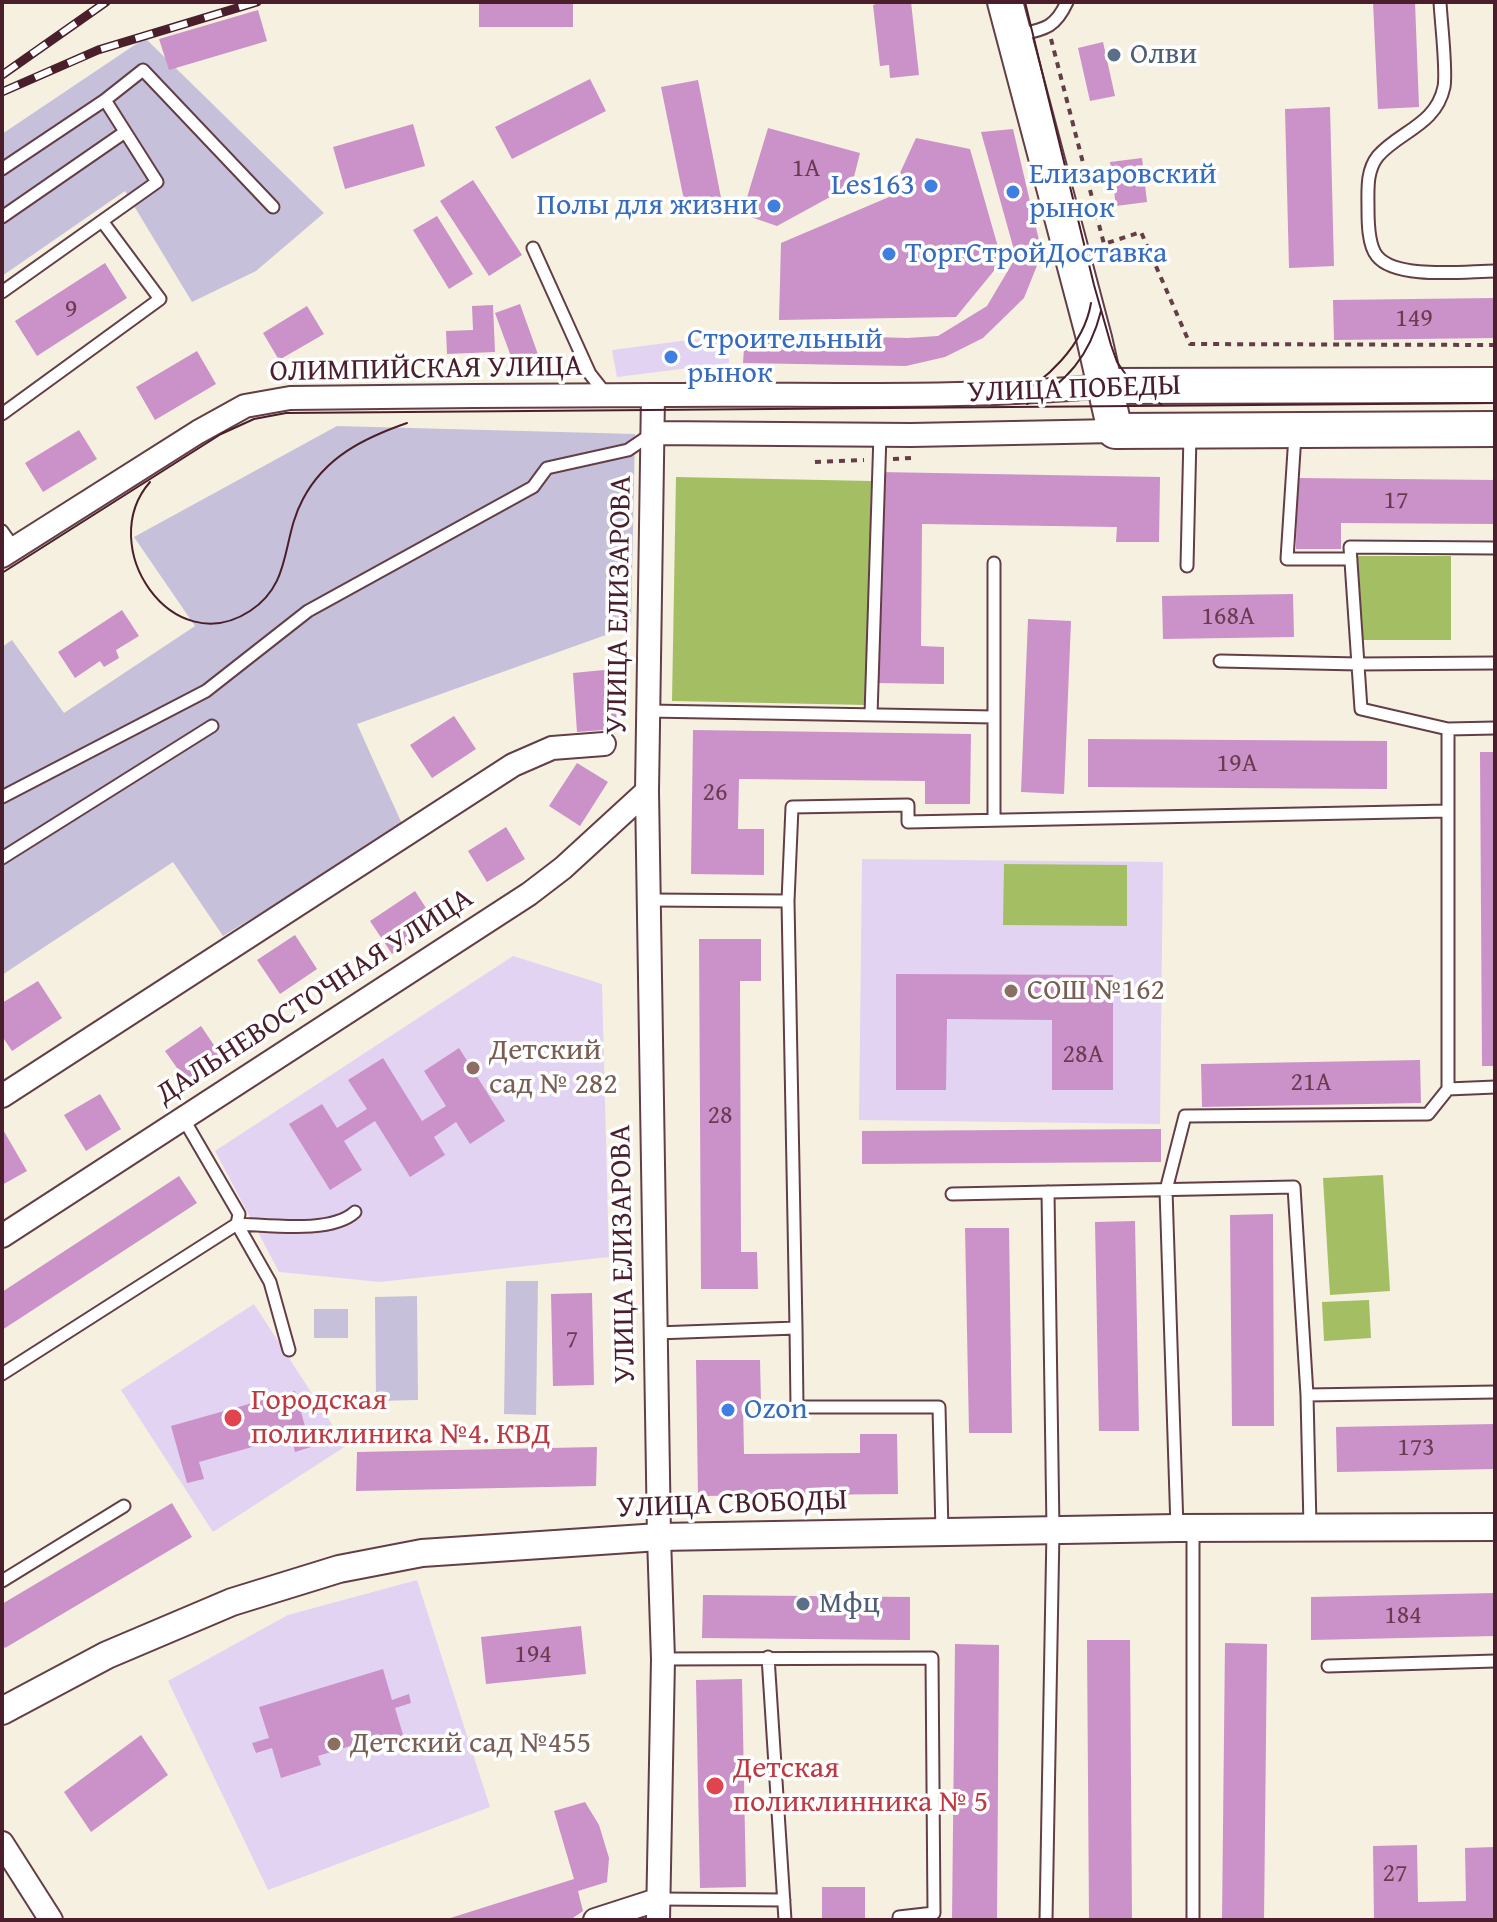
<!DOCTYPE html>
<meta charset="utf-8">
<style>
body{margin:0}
#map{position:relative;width:1497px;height:1922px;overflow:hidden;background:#f6f0e0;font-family:"Gentium Book Plus",serif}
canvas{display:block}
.frame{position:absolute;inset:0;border:4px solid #4a1f2b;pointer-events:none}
</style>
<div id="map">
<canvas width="1497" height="1922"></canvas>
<div class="frame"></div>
</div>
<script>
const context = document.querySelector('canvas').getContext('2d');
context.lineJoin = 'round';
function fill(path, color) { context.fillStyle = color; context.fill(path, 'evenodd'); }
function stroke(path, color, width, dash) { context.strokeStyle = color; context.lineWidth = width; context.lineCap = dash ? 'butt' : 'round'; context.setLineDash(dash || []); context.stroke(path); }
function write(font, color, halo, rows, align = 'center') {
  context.font = font + ' "Gentium Book Plus",serif'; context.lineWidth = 7; context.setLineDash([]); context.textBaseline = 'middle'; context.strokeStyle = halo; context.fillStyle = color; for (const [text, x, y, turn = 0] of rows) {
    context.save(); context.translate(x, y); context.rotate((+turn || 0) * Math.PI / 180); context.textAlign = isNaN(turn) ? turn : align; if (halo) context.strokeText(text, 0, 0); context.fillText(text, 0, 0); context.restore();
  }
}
fill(new Path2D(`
 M727 335 729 363 617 377 612 350Z
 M862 859 1163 862 1160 1124 859 1120Z
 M513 956 602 984 609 1257 380 1282 279 1272 215 1151Z
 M254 1304 346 1446 213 1532 121 1390Z
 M417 1580 490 1807 268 1890 168 1681 288 1615Z`), '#e3d3f3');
fill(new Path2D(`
 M145 38 324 213 256 271 192 302 125 191 2 276V134Z
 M337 426 635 434 631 626 357 724 403 826 223 936 173 862 2 975V647L12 640 64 713 195 626 134 537Z
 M506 1281H538L536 1415 504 1414Z
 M417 1296 418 1400 376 1401 375 1297Z
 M314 1309H348V1338H314Z`), '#c6c0da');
fill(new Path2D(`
 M676 477 871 481 867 705 672 701Z
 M1358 556H1451V640H1359Z
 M1004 864 1127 865V926L1003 925Z
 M1383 1175 1390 1291 1330 1295 1323 1178Z
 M1369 1300 1371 1338 1324 1341 1322 1302Z`), '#a4be64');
fill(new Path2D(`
 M479 2H573V27H479Z
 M882 2H911L919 75 890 78 889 65 880 66 873 5Z
 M1373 2H1415L1419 107 1378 109Z
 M258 10 267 41 169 70 159 39Z
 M1103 42 1115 96 1090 101 1078 48Z
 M590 79 606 111 512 159 495 127Z
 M698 80 723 208 687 215 661 87Z
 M1330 107 1334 266 1289 268 1285 109Z
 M413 124 425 166 345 189 333 147Z
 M768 128 860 153 852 185 777 226 742 214Z
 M1013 129 1042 253 1024 298 983 338 945 357 906 366 743 363 745 333 907 338 938 336 987 306 1016 257 981 132Z
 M916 138 970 149 1002 261 956 317 779 320 781 243 889 197Z
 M1142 158 1147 202 1116 206 1110 162Z
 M473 180 522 255 489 276 440 201Z
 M437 216 473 274 449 289 413 230Z
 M105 263 127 298 37 356 15 321Z
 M1495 298V338L1334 340 1333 300Z
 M520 304 540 360 513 362 495 313Z
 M493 305 495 352 447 354 446 331 473 330 472 306Z
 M307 306 324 334 279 360 263 333Z
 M197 351 216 384 155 420 136 387Z
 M79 430 97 459 43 492 25 463Z
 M878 472 1160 477 1159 542H1116L1117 527 922 524 921 646 944 647V684L875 683Z
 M1297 478 1495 480V524L1341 523V549H1296Z
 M1293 594 1294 637 1163 639 1162 596Z
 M122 610 139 636 116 650 119 658 104 667 100 661 75 678 58 652Z
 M1028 619 1071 621 1064 794 1021 792Z
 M614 669 617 729 577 732 573 673Z
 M454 716 476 749 432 778 410 745Z
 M693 730 971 734 970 804H925V781L739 779 738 829H764V875L691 874Z
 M1088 739 1387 741V789L1088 787Z
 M1480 752H1495V1066H1482Z
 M577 763 608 782 580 826 549 806Z
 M506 827 525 859 487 882 468 851Z
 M415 891 437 925 392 954 370 921Z
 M295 935 317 969 280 994 257 960Z
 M699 939H761V981H740L741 1252H757L758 1289H701Z
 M896 974 1113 975V1090H1052V1020L947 1019 946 1090H896Z
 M38 981 62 1018 12 1051 2 1036V1003Z
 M201 1026 224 1060 189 1085 165 1051Z
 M459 1048 505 1121 470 1144 456 1122 434 1137 445 1155 410 1177 375 1121 344 1141 362 1170 330 1190 289 1124 322 1104 337 1128 367 1109 348 1080 383 1058 422 1121 446 1106 424 1071Z
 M1420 1060 1421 1103 1202 1107 1201 1064Z
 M100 1094 121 1129 86 1151 64 1115Z
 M2 1128 27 1171 2 1185Z
 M1161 1129V1162L862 1164V1131Z
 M179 1176 197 1203 2 1330V1292Z
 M1273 1214 1274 1426H1232L1230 1215Z
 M1135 1221 1139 1431H1099L1095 1222Z
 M965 1228H1009L1012 1433H969Z
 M592 1293 594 1385 553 1386 551 1294Z
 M696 1360H760L761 1404 743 1405 744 1454 860 1453V1434H897L898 1494 698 1496Z
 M295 1391 311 1447 295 1452 291 1436 199 1462 204 1479 187 1483 171 1426Z
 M1495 1424V1469L1337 1472 1336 1427Z
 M597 1447 596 1486 356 1491 357 1452Z
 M172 1503 192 1537 5 1648 2 1644V1604Z
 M1495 1593V1636L1311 1640V1597Z
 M703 1595 910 1597V1640L702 1638Z
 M581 1626 586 1674 486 1684 481 1637Z
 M1087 1640H1130L1132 1920H1089Z
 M1225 1643 1267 1644 1264 1920H1222Z
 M955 1644 999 1645 997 1920H952Z
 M383 1669 392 1700 409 1694 411 1703 395 1708 404 1738 366 1751 363 1742 318 1756 321 1765 281 1778 272 1748 256 1753 252 1743 269 1738 259 1707Z
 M742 1679 746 1887 700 1888 696 1680Z
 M141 1735 168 1775 91 1832 64 1792Z
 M585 1802 599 1825 609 1858 607 1882 578 1891 583 1911 570 1920H444L574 1879 554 1811Z
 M1417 1845 1418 1902 1466 1901 1465 1848 1495 1847V1920H1374L1373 1846Z
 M822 1887H865V1920H822Z`), '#cb91c9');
const service = new Path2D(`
 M1440 2C1441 22 1447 70 1444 87 1436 125 1400 131 1378 156 1366 171 1368 190 1368 209 1368 222 1368 245 1377 256 1396 280 1466 271 1495 271
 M1018 35C1045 29 1055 28 1067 2
 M2 169 105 100
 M2 217 125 132
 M533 248 590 374 605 393
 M2 292 157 182 105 100 143 70 273 207
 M2 414 160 299 102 221
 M1295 435 1287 559H1351
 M2 531 14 548
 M1187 566 1190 435
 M1220 661 1358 664 1495 663
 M648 711 994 717
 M871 715 880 434
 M1495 728 1448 729V1089L1495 1087
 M1448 729 1361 709 1350 547 1495 548
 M2 797 206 691 308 611 533 487 547 468 628 450 653 433
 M994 820V563
 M2 858 212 726
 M649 900 788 901 792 807 908 805V822L1448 811
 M788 901 796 1328
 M952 1194 1294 1187 1307 1395
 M237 1224 270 1282 289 1350
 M237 1224C270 1225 331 1234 355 1212
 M656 1333 796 1328 797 1407H939L942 1531
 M2 1374 237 1224 239 1214 183 1118
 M1310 1526 1307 1395 1495 1392
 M1177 1528 1166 1190 1185 1116 1428 1114 1448 1089
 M1193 1529V1920
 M2 1581 124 1506
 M768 1657 785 1920
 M663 1659 932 1658 934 1913 899 1917V1920
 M1328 1666 1495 1661
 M660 1899 784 1900
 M1046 1920 1053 1530 1048 1192`);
const minor = new Path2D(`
 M653 395 647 791 659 1537 663 1659 658 1920
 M653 433 911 435 1115 431
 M2 556 198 432 245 406 290 398C412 396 533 396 655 395 805 393 955 400 1105 386
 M2 1096 513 765 552 748 604 744
 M2 1236 529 894 563 868 647 791
 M2 1843 51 1920
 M595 1920 660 1899`);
const tertiary = new Path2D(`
 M2 1711 107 1655 232 1602 339 1569 422 1553 659 1537 1177 1528 1495 1527`);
const primary = new Path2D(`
 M1005 2 1094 338 1115 431 1495 429
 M1105 386 1495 385`);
stroke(service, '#643e46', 15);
stroke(minor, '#643e46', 26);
stroke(tertiary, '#643e46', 30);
stroke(primary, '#643e46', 38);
stroke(new Path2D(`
 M1051 39 1104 244 1141 232 1190 344 1495 345
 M893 459 911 458V453
 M815 462 864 460`), '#643e46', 4, [6, 6]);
stroke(service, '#fff', 11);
stroke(minor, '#fff', 22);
stroke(tertiary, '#fff', 26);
stroke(primary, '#fff', 34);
stroke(new Path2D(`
 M1025 2 1094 285 1111 345 1117 362 1134 386 1162 405
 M1009 400C1046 382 1084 345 1091 303
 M1027 404C1067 383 1090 355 1101 311
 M150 482C94 546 172 662 250 611 293 583 281 539 303 499 325 457 364 438 407 423
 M2 573 221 434 254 419 286 413 1495 403`), '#4a1f2b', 2);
const rail = new Path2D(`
 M2 75 106 2
 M2 92 98 50 257 2`);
stroke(rail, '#4a1f2b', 9);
stroke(rail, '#fff', 6, [18]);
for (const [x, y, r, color] of [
 [1114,55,8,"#5c6f8a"],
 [931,186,8,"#3f7fe0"],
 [1013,192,8,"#3f7fe0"],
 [774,206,8,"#3f7fe0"],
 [889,254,8,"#3f7fe0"],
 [671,357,8,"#3f7fe0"],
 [1011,991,8,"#8d6e63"],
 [473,1068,8,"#8d6e63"],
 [728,1410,8,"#3f7fe0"],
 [233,1418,10,"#e0444e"],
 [803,1604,8,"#5c6f8a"],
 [334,1744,8,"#8d6e63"],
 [715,1786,10,"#e0444e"]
]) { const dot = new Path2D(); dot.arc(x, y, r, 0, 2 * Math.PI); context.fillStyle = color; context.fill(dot); stroke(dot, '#fff', 3); }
write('26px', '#6a3c52', null, [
 ["1А",806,169],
 ["9",71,310],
 ["149",1414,319],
 ["17",1396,501],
 ["168А",1228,617],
 ["19А",1237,764],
 ["26",715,793],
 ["28А",1083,1055],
 ["21А",1311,1083],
 ["28",720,1116],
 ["7",572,1340],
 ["173",1416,1448],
 ["184",1403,1616],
 ["194",533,1655],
 ["27",1395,1874]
]);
write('30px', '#4e5e75', '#fff', [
 ["Олви",1130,55],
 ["Мфц",819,1604]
], 'left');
write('30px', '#366cbe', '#fff', [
 ["Елизаровский",1029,175],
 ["рынок",1029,209],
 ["Les163",915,186,"right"],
 ["Полы для жизни",758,206,"right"],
 ["ТоргСтройДоставка",905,254],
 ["Строительный",687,340],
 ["рынок",687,374],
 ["Ozon",744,1410]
], 'left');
write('30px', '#4a1f2b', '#fff', [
 ["ОЛИМПИЙСКАЯ УЛИЦА",426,370,-1],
 ["УЛИЦА ПОБЕДЫ",1074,390,-2],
 ["УЛИЦА ЕЛИЗАРОВА",620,605,-89],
 ["ДАЛЬНЕВОСТОЧНАЯ УЛИЦА",315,997,-33],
 ["УЛИЦА ЕЛИЗАРОВА",624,1254,-91],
 ["УЛИЦА СВОБОДЫ",732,1505,-2]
]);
write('30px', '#785e54', '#fff', [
 ["СОШ №162",1027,991],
 ["Детский",489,1051],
 ["сад № 282",489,1085],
 ["Детский сад №455",350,1744]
], 'left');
write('30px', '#be3a42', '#fff', [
 ["Городская",251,1401],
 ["поликлиника №4. КВД",251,1435],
 ["Детская",733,1769],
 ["поликлинника № 5",733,1803]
], 'left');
</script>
